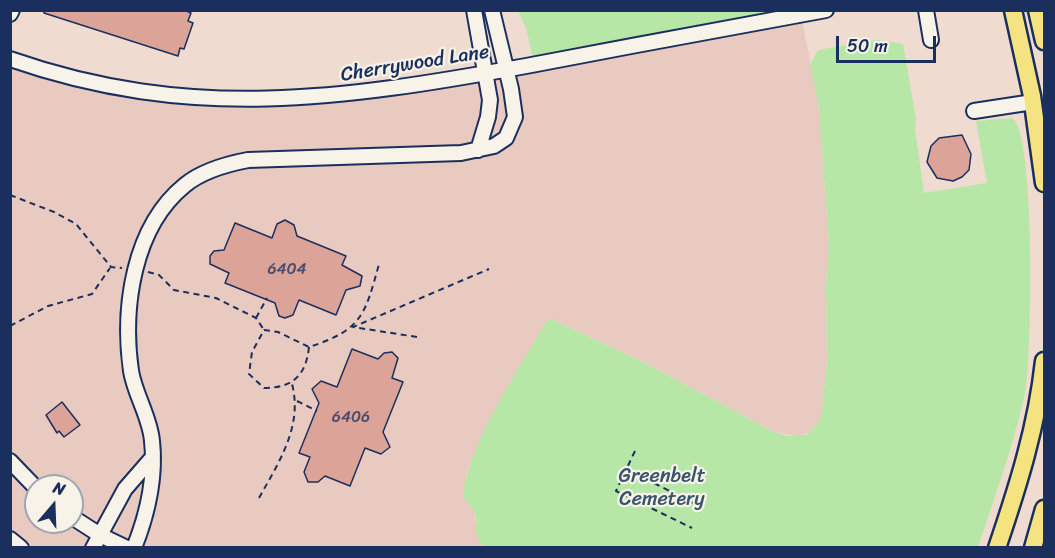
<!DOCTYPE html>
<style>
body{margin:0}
#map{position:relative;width:1055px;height:558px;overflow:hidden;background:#efdbd0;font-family:Sriracha,sans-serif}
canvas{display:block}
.frame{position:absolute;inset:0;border:12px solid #1b2f5e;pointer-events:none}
.north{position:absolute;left:24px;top:474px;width:60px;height:60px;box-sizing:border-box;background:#f7f3e8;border:2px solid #9fa5b1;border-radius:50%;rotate:19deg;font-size:16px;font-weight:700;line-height:24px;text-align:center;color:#1b2f5e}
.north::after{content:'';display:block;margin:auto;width:21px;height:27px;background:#1b2f5e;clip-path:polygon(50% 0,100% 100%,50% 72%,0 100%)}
.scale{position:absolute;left:836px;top:36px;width:100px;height:27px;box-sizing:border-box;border:3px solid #1b2f5e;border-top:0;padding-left:8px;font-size:18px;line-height:21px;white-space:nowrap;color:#1b2f5e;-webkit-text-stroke:4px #f7f3e8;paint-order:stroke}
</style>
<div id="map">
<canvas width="1055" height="558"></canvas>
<div class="frame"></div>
<div class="north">N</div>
<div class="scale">50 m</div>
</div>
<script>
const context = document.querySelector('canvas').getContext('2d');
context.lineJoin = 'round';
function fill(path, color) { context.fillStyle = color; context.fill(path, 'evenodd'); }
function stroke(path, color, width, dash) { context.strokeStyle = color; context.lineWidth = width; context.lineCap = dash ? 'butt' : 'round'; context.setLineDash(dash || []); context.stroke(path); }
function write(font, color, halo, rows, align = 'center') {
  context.font = font + ' Sriracha,sans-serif'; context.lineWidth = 4.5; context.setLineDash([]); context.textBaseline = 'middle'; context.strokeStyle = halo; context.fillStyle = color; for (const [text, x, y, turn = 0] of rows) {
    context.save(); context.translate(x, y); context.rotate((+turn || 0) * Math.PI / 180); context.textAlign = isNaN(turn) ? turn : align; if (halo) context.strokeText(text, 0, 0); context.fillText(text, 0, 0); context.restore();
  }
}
fill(new Path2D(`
 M801 15 818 101 829 241 826 288 827 361 822 411 819 422 812 432 798 436 774 432 643 362 552 319 547 321 514 377 479 443 466 474 464 498 473 510 482 547 11 548V59L108 87 301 99ZM36 486H72V522H36Z`), '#e9cac0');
fill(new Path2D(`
 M518 11H826L534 64 526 28Z
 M877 40 903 44 916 119 915 129 924 193 987 183 976 121 1012 118C1036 132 1032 360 1025 394 1013 446 995 497 978 547L486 548C475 541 477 532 476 520 475 511 469 505 464 498 461 457 524 359 547 321L551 319 643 362 774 432 788 436 807 435 819 422 822 411 827 361 826 288 829 241 818 101 810 65 818 50Z`), '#b6e7a6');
const building = new Path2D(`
 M44 10H184L191 13 188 21 193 23 184 49 180 48 178 56 44 13Z
 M962 135 971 154 969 170 962 177 953 181 937 178 927 162 931 146 939 138Z
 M285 220 294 225 297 236 346 256 342 265 362 276 360 286 346 290 336 315 299 300 293 315 285 318 279 316 275 303 225 283 229 273 210 264V256L214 251 224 250 235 223 272 238 277 224Z
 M352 349 378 359 384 353 392 352 398 358 392 378 403 382 383 432 390 447 381 454 365 448 350 486 325 476 318 482H308L304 472 310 457 299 453 319 403 312 389 321 381 337 387Z
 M62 402 80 425 64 437 59 431 57 433 46 415Z`);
fill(building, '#dca399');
stroke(building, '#1b2f5e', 1.5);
const minor = new Path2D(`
 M474 10 490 100 488 117 478 150
 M926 10 931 40
 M10 14 12 10
 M10 59C191 122 343 99 526 66 626 47 725 28 826 10
 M974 111 1033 102
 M10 461 36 488
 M72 517 100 535 127 548
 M10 539 21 548
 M93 548 125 489 152 458
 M134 548C148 513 156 478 152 441 150 417 135 395 131 371 122 308 133 227 185 185 202 171 227 164 248 160L461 153 494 146 506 138 515 117 511 89 492 10`);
const major = new Path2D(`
 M1013 10 1032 96 1044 183
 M1037 10 1044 41
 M997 548C1018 486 1037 426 1044 361
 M1033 548 1044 509`);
stroke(minor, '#1b2f5e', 18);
stroke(major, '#1b2f5e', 21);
stroke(new Path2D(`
 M10 195 54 212 76 224 111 267 122 268
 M148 272 159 275 174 290 216 298 256 318 264 330
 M256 318 267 298
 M10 326 48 306 92 294 110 268
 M417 337 353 327 489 269
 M309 347C306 376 292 388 264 388L249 374 252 352 264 330 278 332 309 347C362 330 365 315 379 264
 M297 401 317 411
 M635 451 616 491 692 528
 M626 469 701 507
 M259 498C279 462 303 426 292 384`), '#1b2f5e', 2, [6, 4.5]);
stroke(minor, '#f7f3e8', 14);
stroke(major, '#f5e382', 16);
write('16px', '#4b4c6d', null, [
 ["6404",287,270],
 ["6406",351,418]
]);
write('20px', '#1b2f5e', '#f7f3e8', [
 ["Cherrywood Lane",415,64,-9]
]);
write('20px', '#3a546c', '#f7f3e8', [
 ["Greenbelt",662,477],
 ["Cemetery",662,500]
]);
</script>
